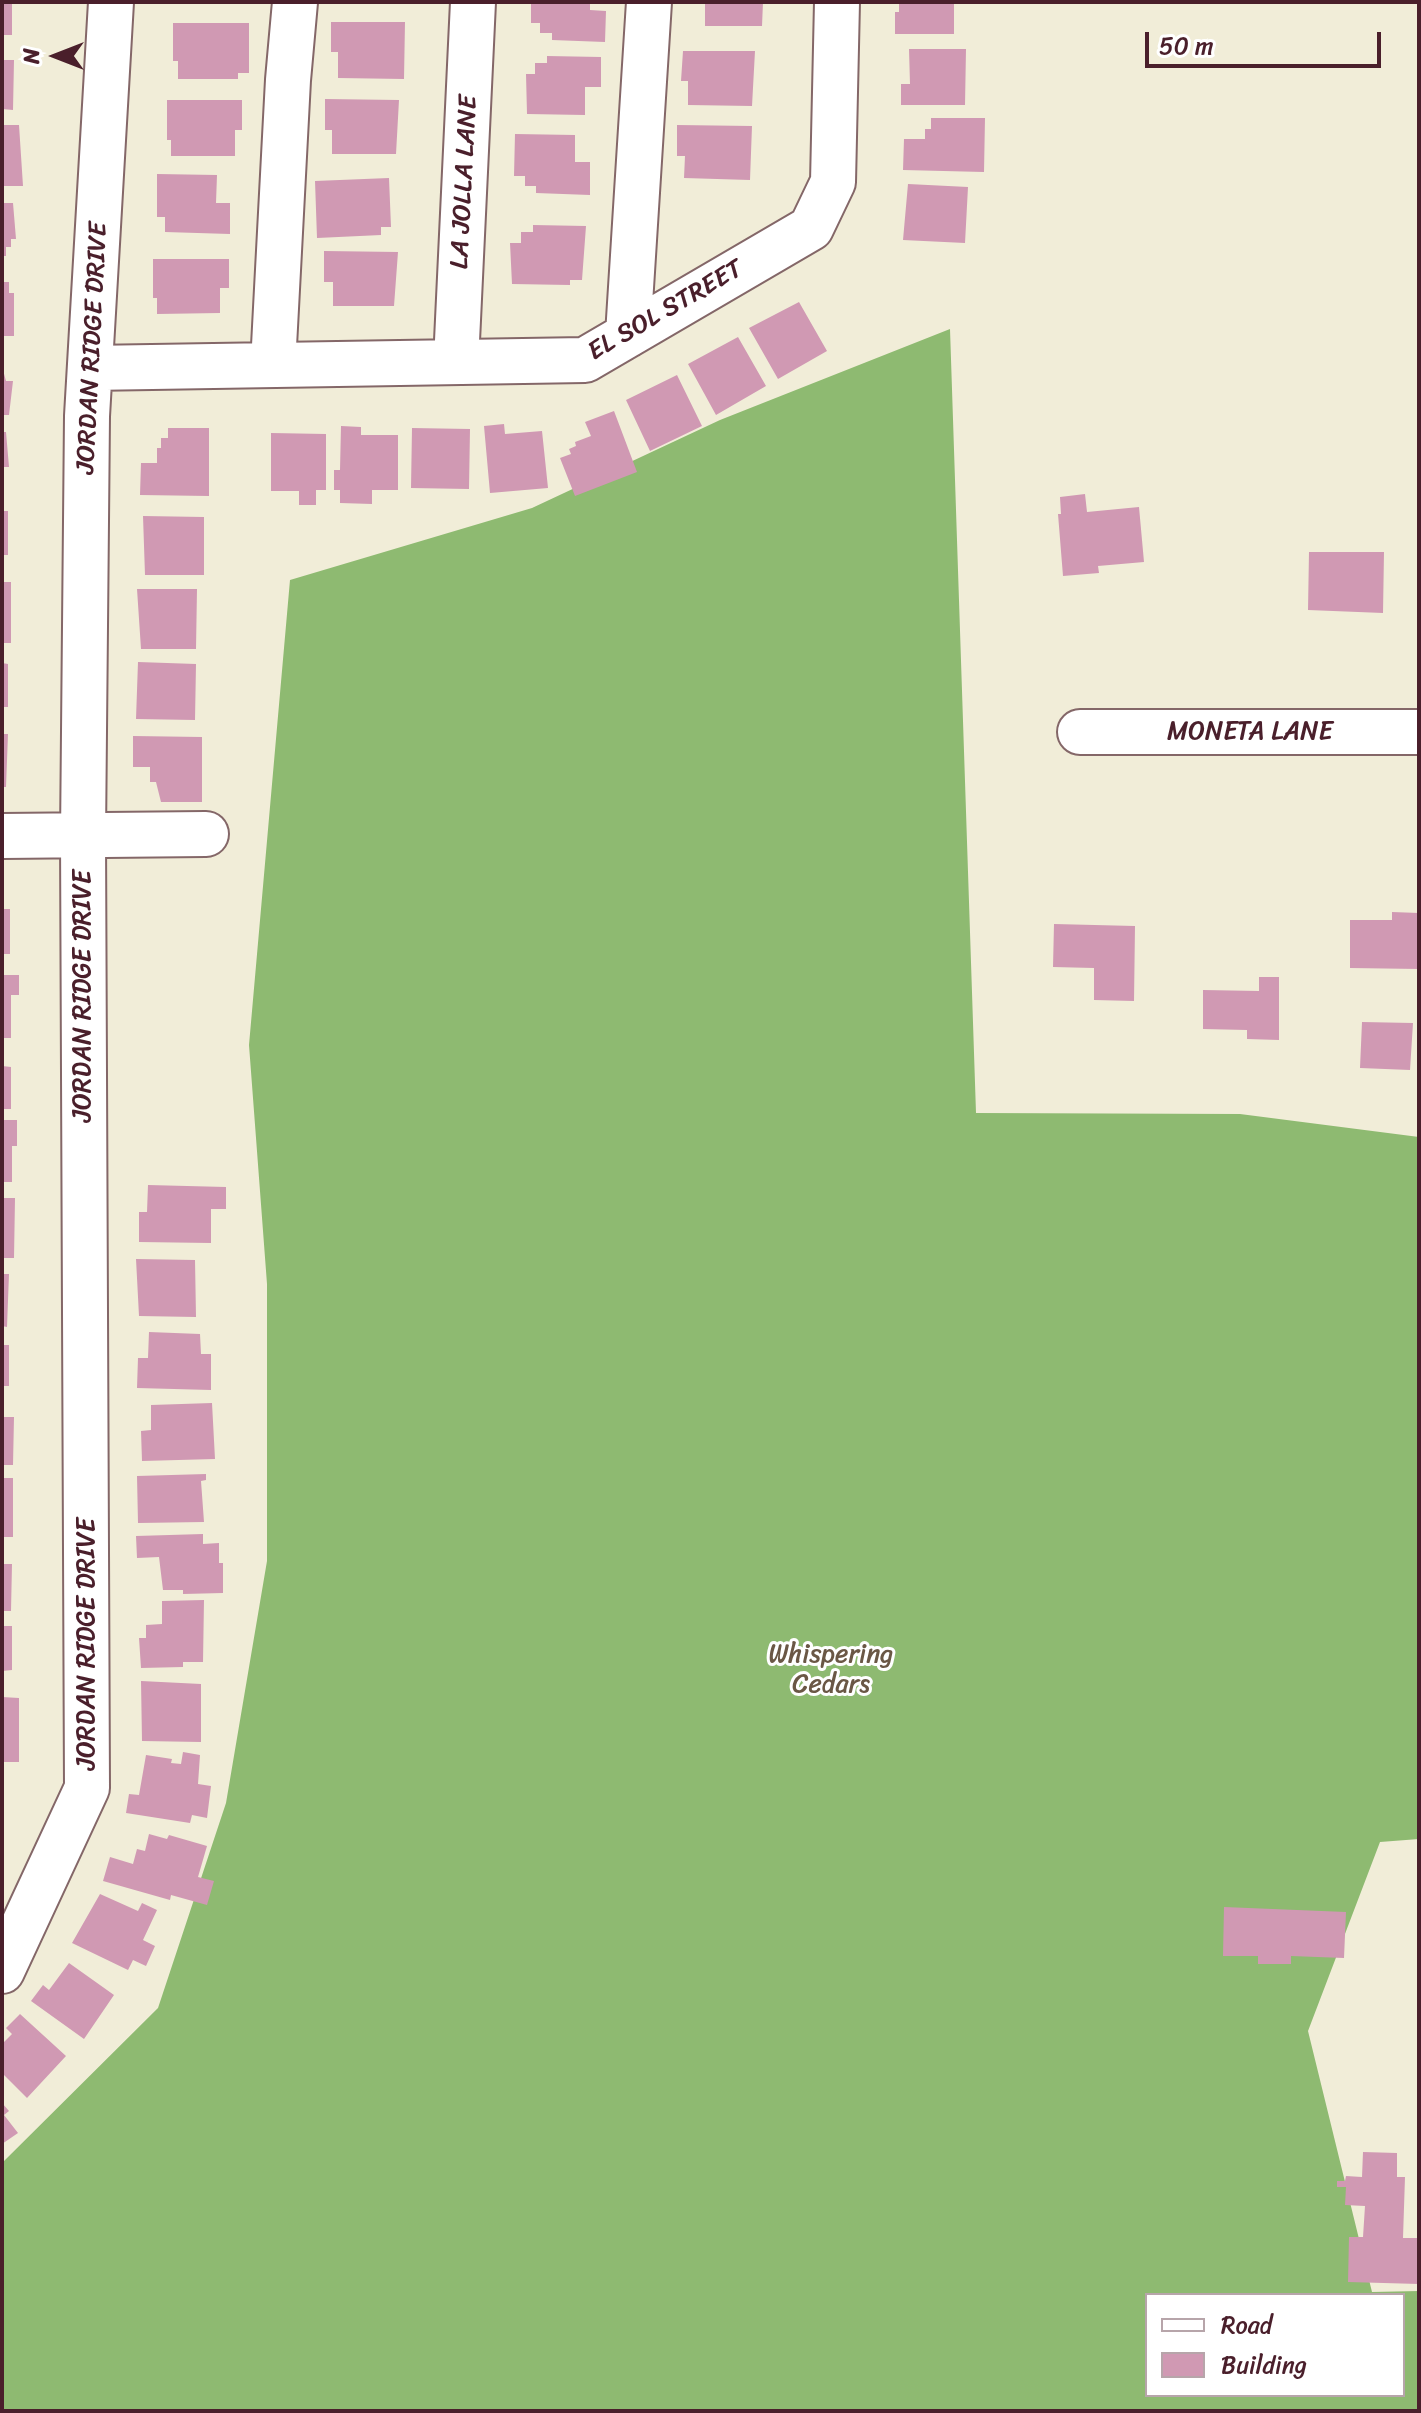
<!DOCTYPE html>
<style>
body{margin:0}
#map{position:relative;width:1421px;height:2413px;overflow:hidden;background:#f1edd8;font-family:Sriracha,sans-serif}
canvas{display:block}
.frame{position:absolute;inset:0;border:4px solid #4a1f2b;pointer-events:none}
.legend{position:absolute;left:1145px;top:2293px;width:260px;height:104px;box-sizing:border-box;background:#fff;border:2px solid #b7a5aa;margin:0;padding:10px 14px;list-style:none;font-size:24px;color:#4a1f2b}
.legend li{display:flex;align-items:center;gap:16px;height:40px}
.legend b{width:40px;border:2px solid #b7a5aa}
.north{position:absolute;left:16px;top:16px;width:80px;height:80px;-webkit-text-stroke:6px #fff;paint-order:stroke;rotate:270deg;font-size:22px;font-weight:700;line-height:32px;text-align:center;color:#4a1f2b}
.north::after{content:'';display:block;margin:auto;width:28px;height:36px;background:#4a1f2b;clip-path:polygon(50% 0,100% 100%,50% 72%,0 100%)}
.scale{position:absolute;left:1145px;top:32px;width:236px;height:36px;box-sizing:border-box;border:4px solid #4a1f2b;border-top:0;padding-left:10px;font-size:24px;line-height:28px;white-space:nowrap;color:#4a1f2b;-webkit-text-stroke:6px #fff;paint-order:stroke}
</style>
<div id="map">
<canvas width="1421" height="2413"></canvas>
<div class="frame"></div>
<ul class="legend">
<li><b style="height:10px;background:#fff"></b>Road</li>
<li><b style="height:22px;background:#d099b3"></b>Building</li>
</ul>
<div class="north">N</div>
<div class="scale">50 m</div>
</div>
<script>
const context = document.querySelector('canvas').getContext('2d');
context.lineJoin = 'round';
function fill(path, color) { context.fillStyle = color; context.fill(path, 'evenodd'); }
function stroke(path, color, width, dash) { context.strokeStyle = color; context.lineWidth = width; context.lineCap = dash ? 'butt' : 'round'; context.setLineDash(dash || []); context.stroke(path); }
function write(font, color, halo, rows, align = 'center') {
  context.font = font + ' Sriracha,sans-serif'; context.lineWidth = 6; context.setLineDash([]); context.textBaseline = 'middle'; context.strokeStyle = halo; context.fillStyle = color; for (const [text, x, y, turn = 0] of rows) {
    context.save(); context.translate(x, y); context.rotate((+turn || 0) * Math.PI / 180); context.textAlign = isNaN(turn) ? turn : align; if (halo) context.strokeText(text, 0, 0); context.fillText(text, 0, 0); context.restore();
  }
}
fill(new Path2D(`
 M950 329 976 1113 1240 1114 1419 1137V1839L1380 1842 1308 2031 1372 2292 1419 2291V2411H2V2163L158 2008 226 1803 267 1561V1284L249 1045 290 580 532 508 720 420ZM1147 2295H1403V2395H1147Z`), '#8eba71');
fill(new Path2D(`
 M2 2H12V35H2Z
 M531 2H590V10L606 11 605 42 552 40V33H540V23H531Z
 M705 2H763L762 26H705Z
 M899 2H954V34H895V12H899Z
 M331 22H405L404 79 338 78V52H331Z
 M173 23H249V73H238V79H178V61H173Z
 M909 49H966L965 105H901V84H910Z
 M683 51H755L752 106 688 105V81H681Z
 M547 56 601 57V87H585V115L527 114 526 74H535V63H547Z
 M2 60H14L13 110 2 109Z
 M325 99 399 100 396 154H332V130H325Z
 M167 100H242V130H235V156H171V140H167Z
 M931 118H985L984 172 903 170 904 139H925V129H931Z
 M2 125H19L23 186H2Z
 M677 125 752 126 750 180 684 178 685 156H677Z
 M515 134 575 135V162H590V195L536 193V186H525V176H514Z
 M157 174 217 175 216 203H230V234L165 232V217H157Z
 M389 178 391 227H381V235L317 238 315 181Z
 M908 184 968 187 965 243 903 240Z
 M2 203H13L16 239H11V247H6V256H2Z
 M533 225 586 226 582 280H570V285L512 284 510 243H521V232H533Z
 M324 251 398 252 394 306H333V282H324Z
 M153 259H229V288H220V313L157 314V298H153Z
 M2 282H9V293H14V336H2Z
 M799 302 827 351 778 379 749 328Z
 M738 337 766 386 716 415 688 364Z
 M3 370 6 381H13L9 415H2Z
 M677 375 702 426 650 451 626 400Z
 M614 411 637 472 575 496 560 458 571 454 569 449 576 446 575 442 591 436 585 422Z
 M504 424 505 434 542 431 548 488 490 493 484 426Z
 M341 426 361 427V435H398V490H372V504L340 503V490H334V470H340Z
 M168 428H209V496L140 495 141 463H157V448H161V438H168Z
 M412 428 470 429 469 489 411 488Z
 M2 432H6L9 467H2Z
 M271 433 326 434V490H316V505H299V491H271Z
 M1085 494 1087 512 1139 507 1144 562 1098 566 1099 573 1063 576 1058 514H1061L1060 497Z
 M2 511H8V555H2Z
 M143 516 204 517V575H145Z
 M1309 552H1384L1383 613 1308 610Z
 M2 582H11V643H2Z
 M137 589H197L196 649H141Z
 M138 662 196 664 195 720 136 719Z
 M2 663 8 664V707H2Z
 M2 734H8L6 787H2Z
 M133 736 202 737V802H161L156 782H150V767H133Z
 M2 909H10V954H2Z
 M1392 912 1419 913V969L1350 968V920H1392Z
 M1054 924 1135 926 1134 1001 1094 1000V968L1053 967Z
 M2 975H19V995H11V1038H2Z
 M1259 977H1279V1040L1247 1039V1030L1203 1029V990L1259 991Z
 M1362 1022 1413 1023 1410 1070 1360 1068Z
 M2 1066 11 1067V1109H2Z
 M2 1120H17V1146H12V1182H2Z
 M148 1185 226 1187V1209H211V1243L139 1242V1212H147Z
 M2 1198H15L14 1258H2Z
 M136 1259 195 1260 196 1317 139 1316Z
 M2 1274H9L7 1327 2 1326Z
 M149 1332 200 1334 201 1354H211V1390L137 1388 138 1358H148Z
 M2 1345H9V1386H2Z
 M212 1403 215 1459 142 1461 141 1431 151 1430V1405Z
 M2 1417H14L13 1465H2Z
 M206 1474V1480L201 1481 204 1522 138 1523 137 1476Z
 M2 1478H13V1537H2Z
 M203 1534V1544L219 1543V1563H223V1593L183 1594V1590H163L159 1557 137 1558 136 1536Z
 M2 1564H12L11 1611H2Z
 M204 1600 203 1662H183V1667L141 1668 139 1638H146V1625L162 1624V1601Z
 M2 1626H12V1670L2 1671Z
 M141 1681 201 1684V1742L142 1741Z
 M2 1697 19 1698V1762H2Z
 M183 1752 200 1755 198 1784 211 1786 207 1818 192 1815 190 1823 126 1813 129 1794 139 1795 146 1755 172 1759 171 1763 181 1764Z
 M149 1834 167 1839 169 1835 207 1846 198 1877 214 1881 207 1905 171 1895 170 1900 103 1881 110 1857 133 1864 137 1849 145 1851Z
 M100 1894 138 1911 142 1903 157 1910 143 1940 155 1946 146 1966 133 1960 128 1970 72 1943Z
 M1224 1907 1346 1912 1344 1958 1291 1956V1964H1258V1956H1223Z
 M69 1963 114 1995 84 2039 31 2001 43 1985 49 1990Z
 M20 2014 66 2056 27 2098 2 2073V2044L12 2034 6 2028Z
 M2 2103 9 2111 4 2115 18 2133 2 2144Z
 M1363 2152 1397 2153V2177H1405L1403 2238H1419V2284L1348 2282 1349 2237H1363L1365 2206 1345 2205 1346 2187H1337V2181H1345L1346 2176 1362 2177Z`), '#d099b3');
const minor = new Path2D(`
 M628 335 649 2
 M456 362 473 2
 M273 365 288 80 295 2
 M90 368 585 360 811 228 833 182 837 2
 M1080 732H1419
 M2 836 206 834
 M2 1971 87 1788 83 836 87 416 111 2`);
stroke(minor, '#846768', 48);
stroke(minor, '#fff', 44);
write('26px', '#4a1f2b', '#fff', [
 ["LA JOLLA LANE",465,182,-87],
 ["EL SOL STREET",666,311,-30],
 ["JORDAN RIDGE DRIVE",93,348,-87],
 ["MONETA LANE",1250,732],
 ["JORDAN RIDGE DRIVE",83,996,-90],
 ["JORDAN RIDGE DRIVE",87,1644,-90]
]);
write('26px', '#6a5745', '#fff', [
 ["Whispering",831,1655],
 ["Cedars",831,1685]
]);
</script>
